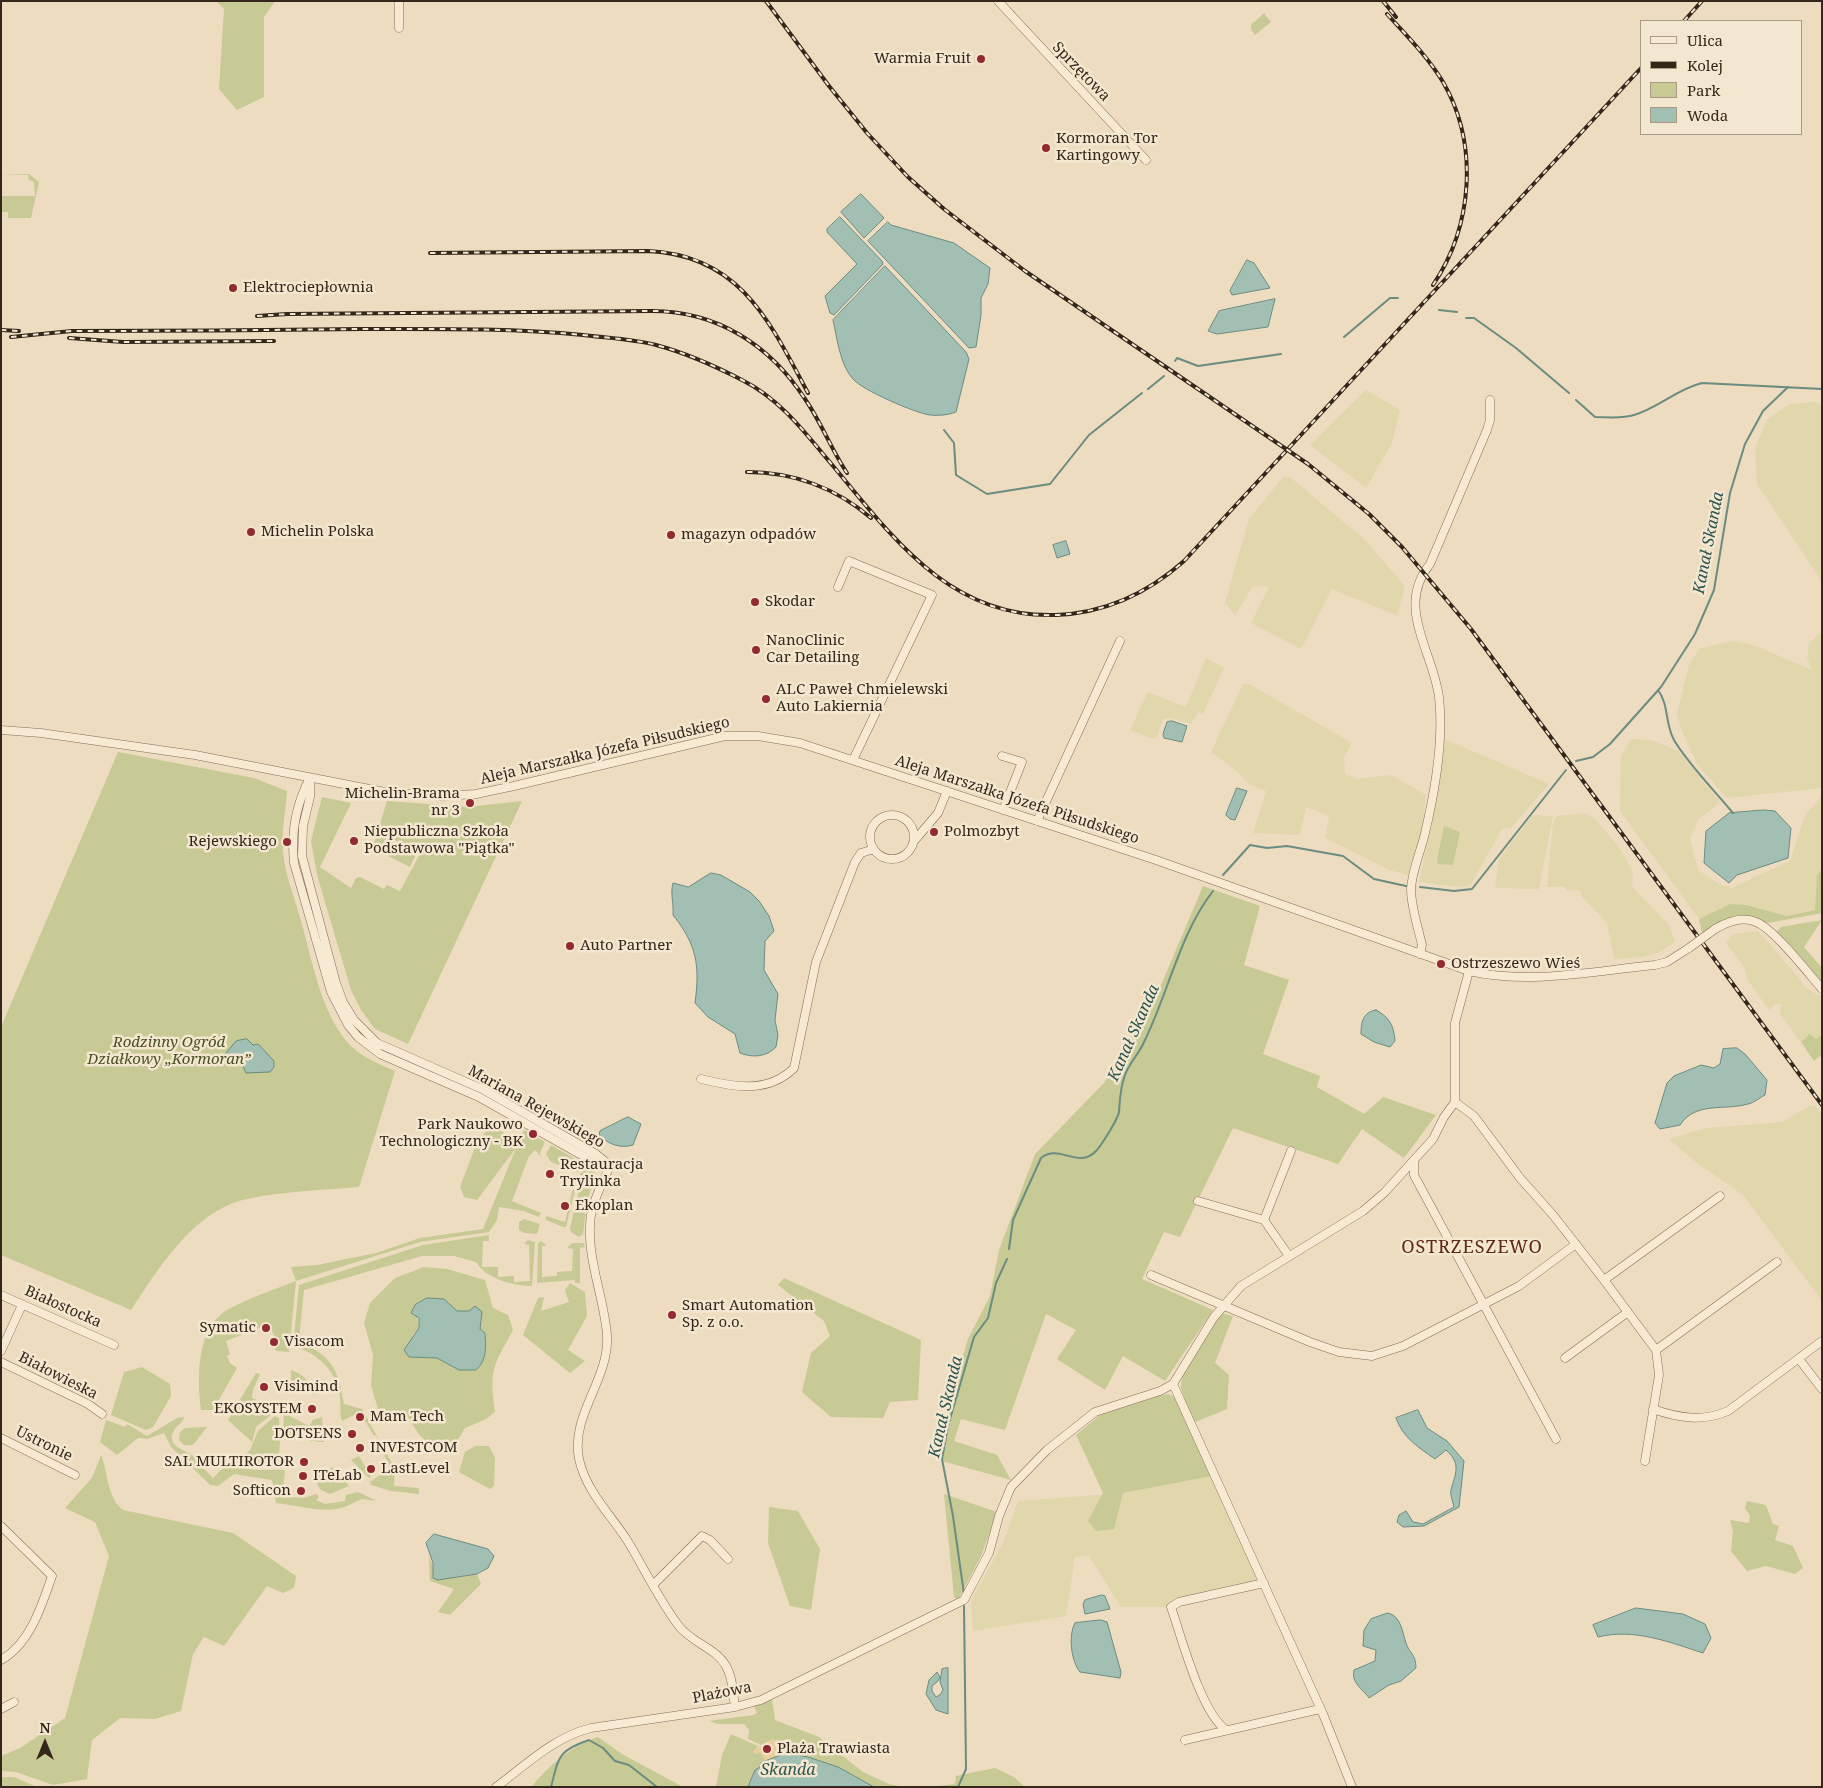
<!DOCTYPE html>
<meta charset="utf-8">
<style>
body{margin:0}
#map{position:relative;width:1823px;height:1788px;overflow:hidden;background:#eddcbf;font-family:"Noto Serif",serif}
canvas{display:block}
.frame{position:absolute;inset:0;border:2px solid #35261c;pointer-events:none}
.legend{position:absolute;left:1640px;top:20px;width:162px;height:115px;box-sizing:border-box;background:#f4e7cf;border:1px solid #a89a87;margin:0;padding:6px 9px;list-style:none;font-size:15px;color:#35261c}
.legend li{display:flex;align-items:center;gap:10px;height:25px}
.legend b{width:25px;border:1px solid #a89a87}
.north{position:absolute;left:20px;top:1718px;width:50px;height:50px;-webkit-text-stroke:4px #f4e7cf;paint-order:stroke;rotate:0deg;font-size:14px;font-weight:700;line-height:20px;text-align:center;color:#35261c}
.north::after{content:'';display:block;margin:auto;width:18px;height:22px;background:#35261c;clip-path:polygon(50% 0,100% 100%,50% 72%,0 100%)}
</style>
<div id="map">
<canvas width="1823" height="1788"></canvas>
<div class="frame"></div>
<ul class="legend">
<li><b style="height:6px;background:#f8ead2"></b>Ulica</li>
<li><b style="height:6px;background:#35261c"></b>Kolej</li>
<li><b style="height:14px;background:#c7ca94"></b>Park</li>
<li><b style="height:14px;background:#a2bfb4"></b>Woda</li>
</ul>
<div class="north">N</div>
</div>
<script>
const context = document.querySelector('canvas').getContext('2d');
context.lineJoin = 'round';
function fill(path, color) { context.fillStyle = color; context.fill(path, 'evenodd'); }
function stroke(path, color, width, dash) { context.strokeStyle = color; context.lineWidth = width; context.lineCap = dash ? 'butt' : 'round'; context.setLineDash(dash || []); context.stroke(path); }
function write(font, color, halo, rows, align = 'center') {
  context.font = font + ' "Noto Serif",serif'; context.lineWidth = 5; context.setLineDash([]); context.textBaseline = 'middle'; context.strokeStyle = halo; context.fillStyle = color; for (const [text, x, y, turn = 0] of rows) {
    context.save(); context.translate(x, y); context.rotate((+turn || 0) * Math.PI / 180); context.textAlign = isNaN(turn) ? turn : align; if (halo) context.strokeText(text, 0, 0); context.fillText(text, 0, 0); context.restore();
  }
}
fill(new Path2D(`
 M1366 390 1400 410 1392 443 1366 488 1310 445Z
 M1815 402 1822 405V582L1757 484 1755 448 1767 420 1789 404Z
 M1284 476 1290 477 1365 540 1405 586 1397 615 1332 589 1301 649 1251 623 1269 587 1253 586 1235 615 1225 603 1249 519Z
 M1818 634 1822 635V788L1727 798 1697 764 1682 731 1677 714 1689 665 1700 648 1733 641 1756 646 1812 670 1807 658 1809 644Z
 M1206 658 1224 668 1203 714 1198 712 1191 724 1171 718 1163 719 1157 737 1153 739 1130 730 1148 692 1186 707Z
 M1243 684H1249L1352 743 1344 757 1345 774 1357 779 1391 775 1426 795 1421 836 1410 876 1390 870 1325 838 1329 816 1306 807 1300 835 1253 833 1266 791 1248 784 1238 772 1211 752Z
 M1444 739 1549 784 1511 828 1502 829 1471 884 1460 887 1419 882 1432 824Z
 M1631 739 1651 740 1678 751 1720 802 1698 820 1690 839 1698 870 1719 884 1731 888 1790 861 1805 815 1822 796V869L1817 875 1816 910 1788 916 1749 905 1730 904 1699 919 1620 811 1621 756Z
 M1585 813 1595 819 1619 847 1633 872 1632 887 1669 925 1675 942 1658 953 1643 957 1614 959 1607 923 1581 896V891L1567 890 1565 887H1547L1553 823 1557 816Z
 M1533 815 1553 816 1539 889 1495 888 1499 859Z
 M1758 931 1799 978 1804 987 1822 997V1035L1816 1039 1810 1035 1801 1042 1780 1014 1781 1004H1775L1769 1010 1747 979 1746 970 1726 943 1733 934Z
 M1809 1106H1815L1822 1114V1301L1743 1195 1697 1163 1669 1139 1707 1128 1782 1122Z
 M1212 1476 1261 1581 1171 1607H1121L1089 1556 1075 1557 1066 1616 973 1631 971 1601 1003 1543 1018 1501 1123 1493Z`), '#e2d6ad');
fill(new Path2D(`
 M216 1H275L264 17V97L237 110 219 89 224 9Z
 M1264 13 1271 22 1255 35 1251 29V25Z
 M1 174H29L39 182 31 218H8V212H1V196H35L34 182 29 180 28 175Z
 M118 752 254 778 287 791C286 810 281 832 283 851 285 876 295 898 301 921 313 962 320 1011 349 1044 361 1057 379 1064 395 1071L359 1187C325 1190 264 1192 233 1203 187 1221 157 1271 131 1310L1 1255V1027Z
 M322 797 351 803 320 867 351 888 356 878 360 877 384 889 387 885 400 891 421 852 390 838 381 855 372 850 387 801 468 807 522 801 408 1044 375 1029 361 1010 351 990 317 875 311 841Z
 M1444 826 1460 832 1453 865 1438 864 1437 860Z
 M391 841 417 852 410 867 384 854Z
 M1822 869V913L1768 923 1747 917H1736L1726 919 1702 933 1699 919 1730 904 1747 905 1787 916 1815 910 1817 875Z
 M1203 886 1260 906 1244 965 1289 980 1263 1054 1320 1076 1317 1087 1364 1114 1383 1097 1436 1115 1404 1158 1362 1129 1338 1164 1233 1128 1180 1237 1164 1232 1142 1279 1213 1310 1165 1381 1123 1356 1105 1390 1057 1359 1076 1330 1046 1314 1005 1430 961 1419 954 1441 997 1455 1011 1480 938 1460 949 1401 968 1339 990 1296 999 1250 1035 1154 1104 1083 1162 983Z
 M1822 920 1804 947 1822 968V983L1776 932 1781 927Z
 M1810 1034 1816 1039 1822 1035V1054L1814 1061 1801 1042Z
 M499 1130 514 1139 518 1145 524 1130 545 1142 540 1153 541 1157 535 1150 529 1156 512 1201 541 1213 539 1217 524 1211 499 1207 497 1220 489 1232 420 1242 296 1281 289 1352 276 1351 274 1346 278 1344 269 1324 226 1341 230 1354 227 1356 230 1363 237 1368 213 1410H201C197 1379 196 1328 227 1310 248 1298 273 1290 296 1281L291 1267 317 1265 376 1253 420 1238 483 1229 516 1148 477 1200 464 1197 460 1187 476 1145 486 1131Z
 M551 1145 584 1164 578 1172 551 1162 546 1154Z
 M588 1166 594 1171 595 1176 587 1202 583 1234 579 1237 571 1232 570 1228 582 1178 580 1174Z
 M573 1189 575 1190 566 1227H563L546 1220V1216L565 1222Z
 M524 1219 540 1224 537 1234 524 1233 519 1230V1222Z
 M489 1235V1241H483L482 1267H498V1277L514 1276V1282L530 1281 529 1245 524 1244 528 1240 535 1242 532 1286C514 1286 486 1279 476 1262L454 1256H422L304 1290 299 1340C333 1359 337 1366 344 1404L362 1409 395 1469 394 1486 419 1488V1494L391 1491 371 1485 370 1482 390 1468 376 1435 374 1436 360 1412 342 1421C339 1413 341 1406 340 1398 337 1371 318 1353 293 1346L299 1285 423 1245Z
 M541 1241 547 1246H542V1277L557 1276V1272L572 1271 573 1249 567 1248 572 1243H584L585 1247 580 1248V1283H575V1280L537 1283 538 1243Z
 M424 1267 447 1269 485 1280 493 1308 508 1315 513 1330C493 1367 489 1369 495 1412L486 1419 465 1428 453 1448C426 1447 422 1440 408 1417L380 1415 371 1386 373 1355 364 1323 370 1303 395 1278ZM427 1298 444 1299 457 1311H469L482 1317 480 1329 485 1333 486 1353 459 1370 437 1358H421L412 1336 419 1328 415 1305Z
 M784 1278 921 1340 918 1400 890 1402 883 1418 831 1417 802 1392 811 1353 830 1336 824 1321 778 1285Z
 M570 1283 585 1292 587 1316 568 1350 585 1361 570 1373 523 1335 538 1298 544 1297 541 1311 569 1302 565 1290Z
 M1221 1313 1233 1316 1215 1363 1229 1375 1227 1409 1193 1423 1181 1388 1182 1372Z
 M142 1367 170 1384 171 1396 153 1427 146 1430 111 1415 124 1372Z
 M291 1370C303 1374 312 1383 315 1395L291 1383Z
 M256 1373 260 1374 253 1390 252 1398 274 1408 272 1414 256 1427 252 1442 228 1420Z
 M1168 1394 1177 1398 1212 1476 1123 1493 1114 1529 1096 1531 1088 1521 1103 1493 1076 1435 1100 1415 1148 1398Z
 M284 1413 309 1426 313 1420 322 1417 324 1442C320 1443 291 1437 283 1436Z
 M275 1416 279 1418 280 1442 278 1466H252L237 1462 250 1450 258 1431Z
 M184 1417C183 1423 178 1424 175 1429 164 1446 185 1450 194 1456L195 1460 213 1478 229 1462C243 1473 268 1469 285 1470L283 1493 291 1494V1497L304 1498 316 1494 319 1497 316 1500 325 1504 345 1501 346 1495 358 1492 377 1501 362 1499C354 1502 347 1507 337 1509 318 1512 295 1505 276 1503L272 1480 234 1474 218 1486 210 1485 171 1447 164 1433 147 1439 138 1438 117 1455 100 1442 106 1420 125 1427 127 1424 147 1436 177 1418Z
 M207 1427 193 1445H184L179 1440 180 1432 185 1428Z
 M475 1446H489L495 1458 494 1486 490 1489 459 1472 465 1452Z
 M101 1455C108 1472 107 1498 123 1510L233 1533 296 1576 294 1588 283 1593 267 1586 224 1646 204 1637 193 1654 181 1711 155 1719 120 1718 92 1740 87 1779 53 1785 16 1772 1 1771V1756L20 1748 65 1718 109 1556 95 1522 65 1508 92 1478Z
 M359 1456 371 1477 369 1478 351 1460Z
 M333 1467 349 1486 330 1494 321 1490 317 1484 319 1471 325 1472Z
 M944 1494 997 1512 981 1556 958 1600 954 1597Z
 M1747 1501 1766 1505 1773 1524 1779 1526 1775 1540 1793 1546 1803 1568 1795 1574 1766 1566 1747 1571 1731 1551 1733 1531 1730 1520 1749 1523 1750 1516 1745 1508Z
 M769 1507 798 1511 820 1549 811 1610 790 1606 768 1543Z
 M429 1557 439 1580 477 1574 481 1584 450 1615 438 1612 454 1589 430 1581Z
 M772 1698 775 1720 819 1737 863 1772 889 1784 904 1787H874L838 1767 786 1753 780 1756 778 1743 773 1739 761 1745 748 1739 749 1730 744 1724H718L709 1721 753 1715 757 1713 754 1706Z
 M731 1734 758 1746 754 1751 755 1754 760 1752 766 1761 755 1770 748 1787H716L722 1755Z
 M598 1737 622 1754 683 1787H531C550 1764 570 1747 598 1737Z
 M995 1768 1014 1777 1025 1787H926L955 1784 956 1776Z
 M1 1777H14L37 1787H1Z`), '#c7ca94');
fill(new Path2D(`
 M773 1739 778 1742 780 1756 766 1761 760 1752 755 1754 753 1751Z`), '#e9cf9c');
const water = new Path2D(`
 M861 194 884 218 864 238 841 212Z
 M840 217 882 261 883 264 834 315 830 313 825 296 857 264 827 232V229Z
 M888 222 891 225 954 243 990 268 988 284 981 298V315L976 347 969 348 868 241Z
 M1247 260 1254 263 1270 288 1232 295 1230 291Z
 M885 266 966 352 969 359 956 412C949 415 937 416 930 415 915 413 862 390 853 379 840 365 837 338 833 320Z
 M1275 299 1268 327 1217 334 1208 331 1219 311Z
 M1066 541 1070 554 1057 558 1053 545Z
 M1172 721 1187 726 1182 742 1164 738 1163 734 1167 722Z
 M1237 788 1247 791 1235 820 1230 819 1226 815Z
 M1764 810 1775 811 1791 828 1788 858 1737 875 1729 883 1704 863 1706 831 1729 813Z
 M711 873 721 875 750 892 759 901 769 916 774 931 765 941 764 970 778 994 775 1020 778 1035 776 1047C766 1057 753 1058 740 1053L735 1034 708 1017 695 1003C700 966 697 945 673 915 674 903 670 894 673 883L688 887Z
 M1376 1010C1389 1017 1394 1025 1395 1041L1390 1047 1374 1042 1361 1034C1361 1022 1363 1012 1376 1010Z
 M247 1039 253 1045 258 1044 274 1061V1067L270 1072 246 1073 241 1062 228 1057 222 1058 236 1041Z
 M1737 1048 1745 1054 1767 1080 1765 1095C1759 1098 1754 1103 1748 1104 1724 1111 1696 1101 1680 1125L1660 1129 1655 1123 1667 1083 1674 1076 1701 1065 1714 1068 1720 1064 1723 1049Z
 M628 1117 641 1124 633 1145C620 1149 608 1144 599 1135L600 1131Z
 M427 1298 444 1299 457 1311H469L475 1306 482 1312 480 1329 485 1333C486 1347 487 1360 476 1370H459L437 1358 409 1357 404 1350 419 1328V1318L411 1313 415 1305Z
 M1418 1410 1427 1428 1447 1441 1464 1461 1459 1507 1424 1526 1403 1527 1397 1522 1399 1515 1406 1511 1413 1522 1423 1524 1454 1507C1453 1502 1450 1495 1451 1490 1455 1474 1462 1464 1446 1450L1435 1459C1418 1447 1403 1438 1396 1418Z
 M434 1534 488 1549 494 1556 488 1568 477 1574 438 1580 433 1578V1563L426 1543Z
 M1102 1595 1105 1596 1110 1609 1085 1614 1083 1604 1085 1600Z
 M1636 1608 1683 1614 1705 1624 1711 1638 1703 1653C1669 1642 1634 1628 1598 1637L1593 1625Z
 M1388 1613C1401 1616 1402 1631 1406 1643 1409 1653 1416 1654 1416 1668L1401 1681 1389 1685 1369 1698C1362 1688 1351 1683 1354 1670L1375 1661 1376 1650 1363 1646 1364 1630 1371 1619Z
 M1101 1620 1107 1622 1121 1672 1120 1678 1080 1672C1071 1661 1068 1635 1075 1623Z
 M948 1668V1714L936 1710 926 1694 929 1680 937 1672 940 1677 938 1681 932 1686V1691L936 1697 940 1695 943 1690 940 1682 942 1669Z
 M786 1753 808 1757 838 1767 874 1787H748L755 1770 760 1767 761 1763Z`);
fill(water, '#a2bfb4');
stroke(water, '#6a8c81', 1);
stroke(new Path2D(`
 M1439 310 1457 312
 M1466 318H1474L1516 348 1569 393
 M1344 337 1390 298H1398
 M1175 361 1177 358 1198 366 1281 354
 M1148 389 1164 376
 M1576 400 1595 417C1607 417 1622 419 1634 415 1658 408 1677 389 1702 383L1822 389
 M944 430 954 443 956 475 987 494 1050 484 1089 435 1142 393
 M1658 690C1669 705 1665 724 1674 740 1688 764 1715 791 1733 813
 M1576 761 1593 757 1610 744 1661 687 1695 634 1714 590 1730 493 1745 444 1763 411 1788 387
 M1223 875 1250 845 1267 848 1287 846 1343 856 1374 879 1406 886
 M1420 887 1454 891 1472 889 1566 770
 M1009 1249 1013 1220 1041 1158C1059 1143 1078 1170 1096 1151 1101 1146 1118 1119 1119 1112 1120 1099 1120 1088 1125 1075 1129 1063 1139 1054 1144 1042 1168 994 1180 933 1213 891
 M964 1594 953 1516 942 1459 948 1426 974 1337 988 1318 996 1283 1007 1259
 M551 1787C559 1757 557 1751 589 1740L603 1748 615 1761 629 1765 657 1787
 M958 1787 966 1769 964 1606`), '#6a8c81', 2);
const minor = new Path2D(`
 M399 1V28
 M998 1 1146 160
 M838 587 849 561 932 595 853 760
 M1 730 41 733 195 755 385 792 442 796 476 794 514 786 725 736H758L800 743 1156 860 1469 971C1530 985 1594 971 1655 965L1667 962 1689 948
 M1002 756 1022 762 1003 810
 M310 778C296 804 291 834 294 863L331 992 348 1025 358 1037 380 1054 479 1097 592 1161 610 1166
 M310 780V797L303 826 302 856 336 983 343 1002 354 1020 377 1043 482 1089 596 1154 607 1163
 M870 837a22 22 0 1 1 44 0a22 22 0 1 1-44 0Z
 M1037 821 1120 641
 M915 840 938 813 947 791
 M1715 929C1727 922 1742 916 1756 922 1774 929 1808 973 1822 989
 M1420 954 1422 945C1418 927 1411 907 1411 889 1412 870 1421 851 1425 833 1435 791 1444 741 1439 697 1433 651 1395 607 1430 564L1487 430 1490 420V400
 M701 1079C733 1087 768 1094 794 1068L816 962 855 862 861 853 874 849
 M1455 1102 1474 1116 1520 1178 1553 1215 1604 1280 1656 1350 1659 1375 1645 1461
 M1414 1161V1175L1556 1439
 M610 1166C603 1182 594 1197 591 1215 585 1255 604 1296 607 1335 610 1379 570 1415 579 1459 586 1491 610 1514 627 1540 644 1568 658 1598 678 1625 690 1642 716 1648 726 1666 733 1678 733 1694 735 1707
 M1198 1201 1264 1220 1289 1256
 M1264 1220 1291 1151
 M1151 1275 1310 1342 1339 1352 1372 1356 1403 1346 1519 1286 1576 1244
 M1604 1280 1720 1196
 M1 1295 114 1345
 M1656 1350 1777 1262
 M1 1351 22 1305
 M1565 1358 1628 1312
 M1799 1359 1822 1389
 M1 1362 88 1404 102 1414
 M1173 1384 1323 1714 1352 1787
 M1653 1409C1678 1418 1703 1422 1728 1411L1822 1341
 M1 1438 75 1475
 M1 1526 52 1576C42 1605 30 1644 1 1660
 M653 1585 702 1536 710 1540 728 1559
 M1 1709 14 1702
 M1226 1730C1201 1712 1182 1639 1171 1607L1179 1602 1264 1583
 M1185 1740 1320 1709
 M496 1787C526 1765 554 1737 591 1728L735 1707 761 1700 964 1600 989 1553 999 1516 1011 1487 1047 1450 1095 1412 1160 1391 1173 1384 1214 1317 1241 1286 1363 1211 1384 1193 1433 1139 1444 1117 1455 1102V1023L1469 971`);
stroke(minor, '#856d58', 9);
stroke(minor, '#f8ead2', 8);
const rail = new Path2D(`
 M766 1 829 86 867 133 908 177 944 209 1025 271 1308 464 1369 514 1402 547 1471 629 1822 1105
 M1383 1 1396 17
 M1387 14C1407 36 1428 57 1443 82 1479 144 1473 226 1433 285
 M1684 21 1702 1
 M430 253 648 251C740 255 770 322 808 393
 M257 316 287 314 652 311C717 311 770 345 805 399 821 422 831 449 847 473
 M1 330 19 331
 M11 337 72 331C169 331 265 330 362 329 436 329 509 328 583 335 607 338 633 339 656 345 686 353 715 366 742 380 776 397 799 425 823 454 887 529 945 619 1056 615 1105 613 1148 593 1184 561L1642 67
 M69 338 123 342 274 341
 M747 472C793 472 836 488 871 518`);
stroke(rail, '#35261c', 4);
stroke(rail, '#f4e7cf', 2, [5.5]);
const minorBridge = new Path2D(`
 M1689 948 1715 929`);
stroke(minorBridge, '#856d58', 9, []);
stroke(minorBridge, '#f8ead2', 8);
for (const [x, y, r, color] of [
 [981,59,5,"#932931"],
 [1046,148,5,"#932931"],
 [233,288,5,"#932931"],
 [251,532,5,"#932931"],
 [671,535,5,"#932931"],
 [755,602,5,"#932931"],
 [756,650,5,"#932931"],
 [766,699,5,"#932931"],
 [470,803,5,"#932931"],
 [934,832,5,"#932931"],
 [354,841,5,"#932931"],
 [287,842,5,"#932931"],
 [570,946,5,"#932931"],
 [1441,964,5,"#932931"],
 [533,1134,5,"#932931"],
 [550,1174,5,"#932931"],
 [565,1206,5,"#932931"],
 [672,1315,5,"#932931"],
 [266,1328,5,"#932931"],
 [274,1342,5,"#932931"],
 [264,1387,5,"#932931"],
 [312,1409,5,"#932931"],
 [360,1417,5,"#932931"],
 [352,1434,5,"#932931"],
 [360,1448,5,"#932931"],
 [304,1462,5,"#932931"],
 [371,1469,5,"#932931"],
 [303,1476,5,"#932931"],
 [301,1491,5,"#932931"],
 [767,1749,5,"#932931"]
]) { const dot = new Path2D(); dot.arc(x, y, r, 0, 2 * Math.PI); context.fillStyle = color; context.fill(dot); stroke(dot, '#f4e7cf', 2); }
write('15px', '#35261c', '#f4e7cf', [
 ["Warmia Fruit",971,59,"right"],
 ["Kormoran Tor",1056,139],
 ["Kartingowy",1056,156],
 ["Elektrociepłownia",243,288],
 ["Michelin Polska",261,532],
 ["magazyn odpadów",681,535],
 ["Skodar",765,602],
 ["NanoClinic",766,641],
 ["Car Detailing",766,658],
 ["ALC Paweł Chmielewski",776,690],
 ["Auto Lakiernia",776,707],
 ["Michelin-Brama",460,794,"right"],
 ["nr 3",460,811,"right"],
 ["Niepubliczna Szkoła",364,832],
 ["Podstawowa \"Piątka\"",364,849],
 ["Polmozbyt",944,832],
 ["Rejewskiego",277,842,"right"],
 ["Auto Partner",580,946],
 ["Ostrzeszewo Wieś",1451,964],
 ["Park Naukowo",523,1125,"right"],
 ["Technologiczny - BK",523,1142,"right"],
 ["Restauracja",560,1165],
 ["Trylinka",560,1182],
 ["Ekoplan",575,1206],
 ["Smart Automation",682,1306],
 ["Sp. z o.o.",682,1323],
 ["Symatic",256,1328,"right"],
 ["Visacom",284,1342],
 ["Visimind",274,1387],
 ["EKOSYSTEM",302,1409,"right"],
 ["Mam Tech",370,1417],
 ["DOTSENS",342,1434,"right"],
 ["INVESTCOM",370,1448],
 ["SAL MULTIROTOR",294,1462,"right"],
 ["LastLevel",381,1469],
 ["ITeLab",313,1476],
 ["Softicon",291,1491,"right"],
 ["Plaża Trawiasta",777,1749]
], 'left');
write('15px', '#35261c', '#f4e7cf', [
 ["Sprzętowa",1081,72,46],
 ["Aleja Marszałka Józefa Piłsudskiego",605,751,-13],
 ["Aleja Marszałka Józefa Piłsudskiego",1017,800,18],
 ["Mariana Rejewskiego",536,1107,29],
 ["Białostocka",63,1307,24],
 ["Białowieska",58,1376,27],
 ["Ustronie",44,1444,26],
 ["Plażowa",722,1693,-11]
]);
write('italic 15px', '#485123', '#f4e7cf', [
 ["Rodzinny Ogród",169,1043],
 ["Działkowy „Kormoran”",169,1060]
]);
write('italic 16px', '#2c544f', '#f4e7cf', [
 ["Kanał Skanda",1709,543,-79],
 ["Kanał Skanda",1134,1033,-66],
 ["Kanał Skanda",946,1407,-77],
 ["Skanda",788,1770]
]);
context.letterSpacing = '1px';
write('18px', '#60261c', '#f4e7cf', [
 ["OSTRZESZEWO",1472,1248]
]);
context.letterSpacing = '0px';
</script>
